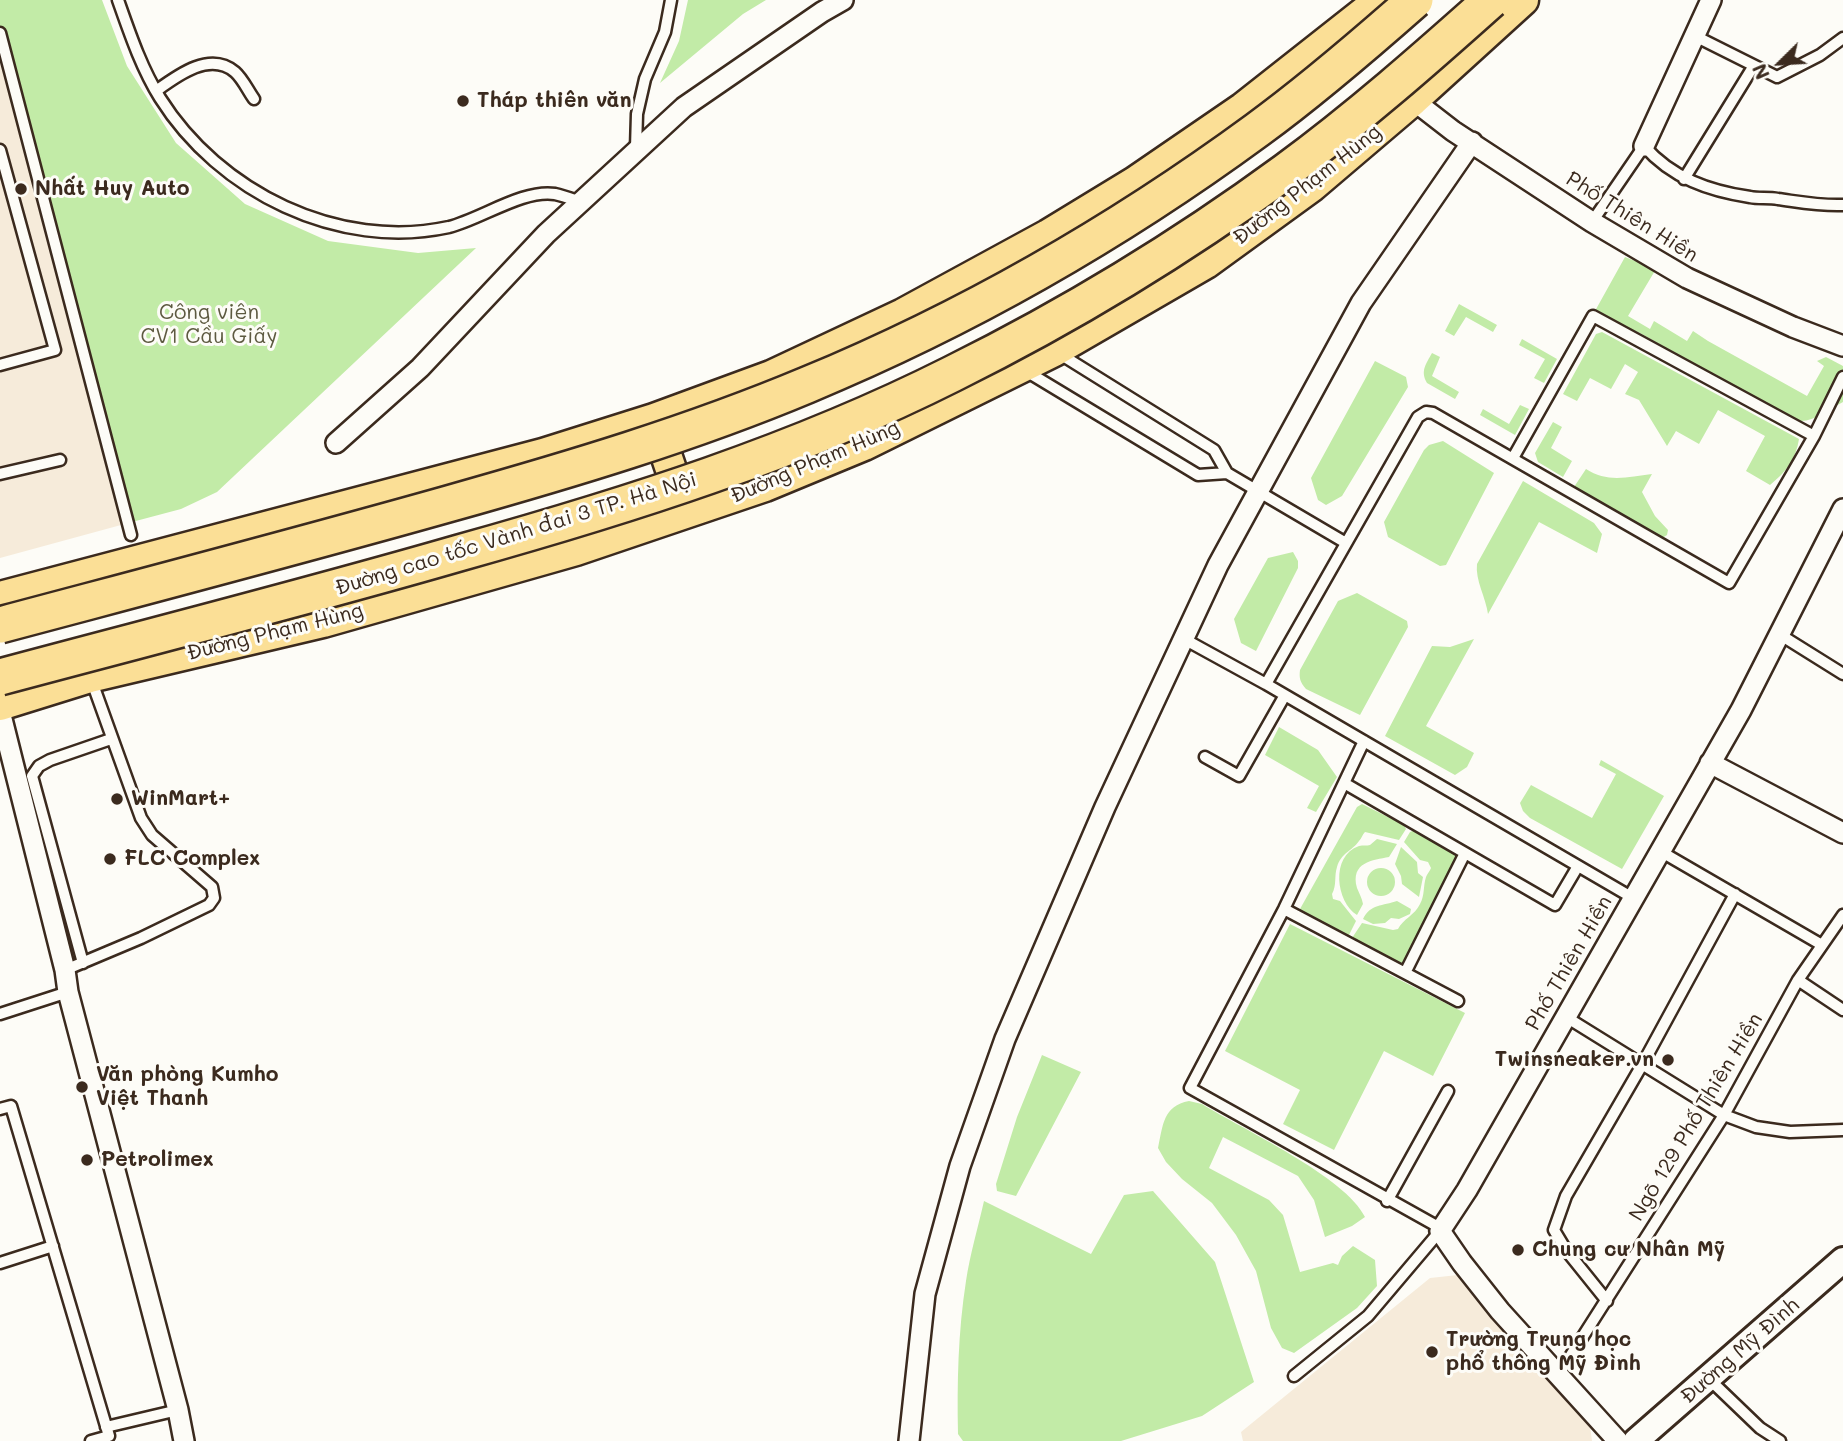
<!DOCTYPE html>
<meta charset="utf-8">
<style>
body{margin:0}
#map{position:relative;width:1843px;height:1441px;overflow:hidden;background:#fdfcf7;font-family:Mali,sans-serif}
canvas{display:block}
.north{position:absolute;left:1745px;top:28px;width:70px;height:70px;-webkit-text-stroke:5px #fdfcf7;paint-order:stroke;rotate:246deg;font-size:19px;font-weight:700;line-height:28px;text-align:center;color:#3b2a1e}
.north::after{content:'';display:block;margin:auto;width:24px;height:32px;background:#3b2a1e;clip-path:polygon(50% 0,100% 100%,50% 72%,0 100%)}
</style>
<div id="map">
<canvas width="1843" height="1441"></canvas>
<div class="north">N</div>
</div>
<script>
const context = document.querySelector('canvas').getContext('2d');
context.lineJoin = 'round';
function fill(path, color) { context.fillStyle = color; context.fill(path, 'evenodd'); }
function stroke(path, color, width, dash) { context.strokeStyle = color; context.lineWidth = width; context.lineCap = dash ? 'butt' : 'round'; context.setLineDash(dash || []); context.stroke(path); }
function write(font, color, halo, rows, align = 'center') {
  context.font = font + ' Mali,sans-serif'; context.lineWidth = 6; context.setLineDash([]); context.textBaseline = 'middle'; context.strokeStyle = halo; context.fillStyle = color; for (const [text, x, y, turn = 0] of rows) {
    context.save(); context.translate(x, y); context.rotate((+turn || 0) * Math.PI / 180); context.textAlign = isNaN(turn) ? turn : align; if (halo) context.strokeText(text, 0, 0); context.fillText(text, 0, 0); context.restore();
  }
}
fill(new Path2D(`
 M0 29 132 522 0 558Z
 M1458 1275 1590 1426 1592 1441H1243L1241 1432 1430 1278Z`), '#f6ebda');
fill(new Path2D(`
 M0 0H102L127 66 176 143 245 204 328 241 418 253 476 248 217 492 181 509 132 522 0 29Z
 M688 0H766L743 14 660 83 679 41Z
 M1625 257 1656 269 1628 316 1650 329 1654 321 1687 341 1693 331 1708 341 1807 396 1824 366 1817 361 1826 357 1843 366V402C1823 412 1811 426 1790 419L1640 333 1607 319 1595 311Z
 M1459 304 1497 325 1493 332 1466 317 1454 336 1445 331Z
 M1602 332 1799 439C1796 459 1786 472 1770 485L1746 471 1765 436 1718 410 1699 444 1676 431 1667 446 1639 400 1625 394 1638 372 1625 364 1611 389 1590 378 1577 401 1563 394 1596 334Z
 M1522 339 1557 359 1544 383 1534 378 1545 359 1519 345Z
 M1432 353 1440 357 1432 376 1459 392 1455 399 1427 383C1420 371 1426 364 1432 353Z
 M1375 361 1406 377 1408 387 1342 496 1326 505 1318 500 1311 478Z
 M1520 405 1529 409 1515 435 1480 415 1483 409 1509 424Z
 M1553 422 1562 427 1551 448 1572 461 1563 477 1538 462 1535 453Z
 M1443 441 1494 473 1446 565 1440 566 1388 537 1384 522 1424 450 1429 445Z
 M1586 469C1607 483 1628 477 1652 474L1642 492 1655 516 1668 530 1667 535 1659 540 1572 490Z
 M1523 481 1594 523 1602 534 1597 553 1539 522 1488 614C1486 598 1475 580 1477 564Z
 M1293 552 1298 561V568L1256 651 1241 643 1234 619 1268 558Z
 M1357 593 1407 621 1408 627 1360 715 1306 689C1300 682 1299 678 1300 670L1338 601Z
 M1474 639 1426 726 1474 753 1467 767 1455 775 1385 736 1432 646 1450 647Z
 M1279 727 1318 750 1337 777 1316 812 1307 808 1319 786 1265 755Z
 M1601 760 1664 796 1622 869 1530 818 1523 811 1520 803 1531 785 1592 818 1616 774 1599 765Z
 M1362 804 1404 825 1406 829 1399 840 1365 832C1362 835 1362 838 1359 841 1352 851 1341 853 1337 867 1334 876 1337 885 1332 894L1333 899 1340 901 1356 921 1347 939 1300 912V909L1357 807Z
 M1415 830 1454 854 1457 860 1404 968 1350 941 1362 923 1393 930 1398 929C1403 919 1415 915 1420 904 1425 895 1423 886 1426 877 1427 874 1430 871 1431 868L1428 862 1420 860 1404 842 1410 832Z
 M1377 839 1397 844 1389 857C1373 860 1350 862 1357 888 1359 893 1362 898 1363 904L1357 915C1336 902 1330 856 1359 846 1363 845 1367 846 1370 845Z
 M1401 847 1417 862 1418 873 1423 877 1419 897 1402 884 1401 876 1395 864Z
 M1367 882a14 14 0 1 1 28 0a14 14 0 1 1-28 0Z
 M1397 901 1411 909 1410 914 1399 919 1391 918 1385 923 1373 924 1363 919C1370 904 1383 906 1397 901Z
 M1290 924 1465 1013 1433 1076 1384 1051 1334 1150 1283 1124 1300 1090 1225 1051Z
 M1042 1055 1081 1072 1016 1196 997 1191 996 1184 1017 1117Z
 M1189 1101 1202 1104C1242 1129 1346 1177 1365 1217L1352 1226 1325 1237 1314 1200 1298 1176 1223 1137 1209 1168 1269 1200 1283 1215 1300 1272 1333 1263 1338 1265 1342 1256 1353 1246 1375 1260 1377 1286 1357 1308 1294 1353 1282 1348 1271 1328 1256 1271 1236 1235 1212 1203 1182 1179 1166 1162 1158 1148C1163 1125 1163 1106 1189 1101Z
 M1153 1191 1215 1262 1254 1382 1202 1416 1121 1441H963L958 1434C957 1383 958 1332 966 1281 970 1254 978 1228 984 1201L1091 1254 1124 1195Z`), '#c2eba7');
const service = new Path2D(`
 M118 0C130 34 141 67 160 98 219 192 338 251 449 227 481 219 523 189 555 194 564 196 572 199 581 202
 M0 33 131 535
 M1695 36 1777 77 1820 55 1843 38
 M156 91C178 75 210 51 235 72 243 79 248 91 254 99
 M636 148 637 114 645 79 665 32 671 0
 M0 150 55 350 0 365
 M1684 179 1753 67
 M1592 222 1644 146C1672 178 1709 191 1750 197 1759 199 1768 197 1778 199 1800 202 1820 206 1843 205
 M1060 354 1214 450 1227 473 1346 543
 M1026 371 1198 475 1227 473
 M1513 458 1593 316 1814 436
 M0 474 60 460
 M1779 634 1843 674
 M1184 639 1266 684 1633 898
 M1266 684 1418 417 1426 412 1433 413 1729 583 1814 436 1843 377
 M1205 757 1239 776 1285 695
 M1344 783 1555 905 1578 866
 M1660 851 1822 945
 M1284 909 1458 1001
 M83 963 32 776 39 766 50 760 111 739
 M65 970 141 938 209 905 214 898 212 887 152 835 141 818 91 679
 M1405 973 1465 853
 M1798 980 1843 1010
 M0 1014 68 992
 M1566 1017 1724 1115 1756 1127 1790 1132 1843 1130
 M0 1109 11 1106 109 1436 91 1441
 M1387 1201 1448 1091
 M0 1263 53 1246
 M1607 1301 1566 1250 1554 1230 1566 1196 1642 1065 1735 894
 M1559 1374 1724 1115 1798 980 1843 915
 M1294 1376 1368 1316 1440 1231 1435 1225 1190 1088 1284 909 1364 741
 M1709 1379 1760 1428 1780 1441
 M106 1427 178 1410`);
const minor = new Path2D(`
 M1413 100 1453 131 1592 222 1687 278 1793 327 1843 346
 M1644 146 1711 0
 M336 443 420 368 546 234 684 107 822 12 843 0
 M0 711 65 970 68 992 178 1410 184 1441
 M1710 763 1843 833
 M909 1441 925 1294 960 1166 1005 1039 1105 807 1218 565 1361 303 1472 142
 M1618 1441 1500 1311 1462 1263 1440 1231 1467 1190 1741 710 1843 509`);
const tertiary = new Path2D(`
 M1636 1441 1843 1260`);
const primary = new Path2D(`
 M654 419 684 508
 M0 597 543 454 654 419 771 376 903 314 1048 235 1135 182 1243 108 1380 0
 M0 705 90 677 323 622 576 550 765 486 864 445 1054 351 1206 263 1312 186 1413 100 1523 0`);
stroke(service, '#3b2a1e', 15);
stroke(minor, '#3b2a1e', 24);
stroke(tertiary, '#3b2a1e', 30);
stroke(primary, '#3b2a1e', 35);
stroke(service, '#fdfcf7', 10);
stroke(minor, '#fdfcf7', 19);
stroke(tertiary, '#fdfcf7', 24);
stroke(primary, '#fbdf96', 30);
const motorwayBridge = new Path2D(`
 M0 625C150 585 299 546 448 504 569 470 690 434 807 385 966 319 1118 232 1257 130 1312 90 1364 45 1415 0
 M0 677C153 636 307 597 459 553 627 506 795 453 952 374 1069 316 1181 248 1286 171 1358 118 1425 59 1491 0`);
stroke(motorwayBridge, '#3b2a1e', 40, []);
stroke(motorwayBridge, '#fbdf96', 35);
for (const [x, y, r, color] of [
 [463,101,7,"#3b2a1e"],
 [21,189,7,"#3b2a1e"],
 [117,799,7,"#3b2a1e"],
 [110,859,7,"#3b2a1e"],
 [1668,1060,7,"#3b2a1e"],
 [82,1087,7,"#3b2a1e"],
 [87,1160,7,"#3b2a1e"],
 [1518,1250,7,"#3b2a1e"],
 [1432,1352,7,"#3b2a1e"]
]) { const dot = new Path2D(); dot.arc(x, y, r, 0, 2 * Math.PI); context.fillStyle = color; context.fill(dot); stroke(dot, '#fdfcf7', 2.5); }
write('bold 21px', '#3b2a1e', '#fdfcf7', [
 ["Tháp thiên văn",477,101],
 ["Nhất Huy Auto",35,189],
 ["WinMart+",131,799],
 ["FLC Complex",124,859],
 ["Twinsneaker.vn",1654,1060,"right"],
 ["Văn phòng Kumho",96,1075],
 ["Việt Thanh",96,1099],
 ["Petrolimex",101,1160],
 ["Chung cư Nhân Mỹ",1532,1250],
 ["Trường Trung học",1446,1340],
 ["phổ thông Mỹ Đình",1446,1364]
], 'left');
write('21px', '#3b2a1e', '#fdfcf7', [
 ["Đường Phạm Hùng",1307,185,-38],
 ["Phố Thiên Hiền",1632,217,32],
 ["Đường Phạm Hùng",815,462,-23],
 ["Đường cao tốc Vành đai 3 TP. Hà Nội",516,534,-17],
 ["Đường Phạm Hùng",275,632,-14],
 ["Phố Thiên Hiền",1569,963,-60],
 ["Ngõ 129 Phố Thiên Hiền",1696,1117,-59],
 ["Đường Mỹ Đình",1740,1351,-41]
]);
write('21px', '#5d5a40', '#fdfcf7', [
 ["Công viên",209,313],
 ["CV1 Cầu Giấy",209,337]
]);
</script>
